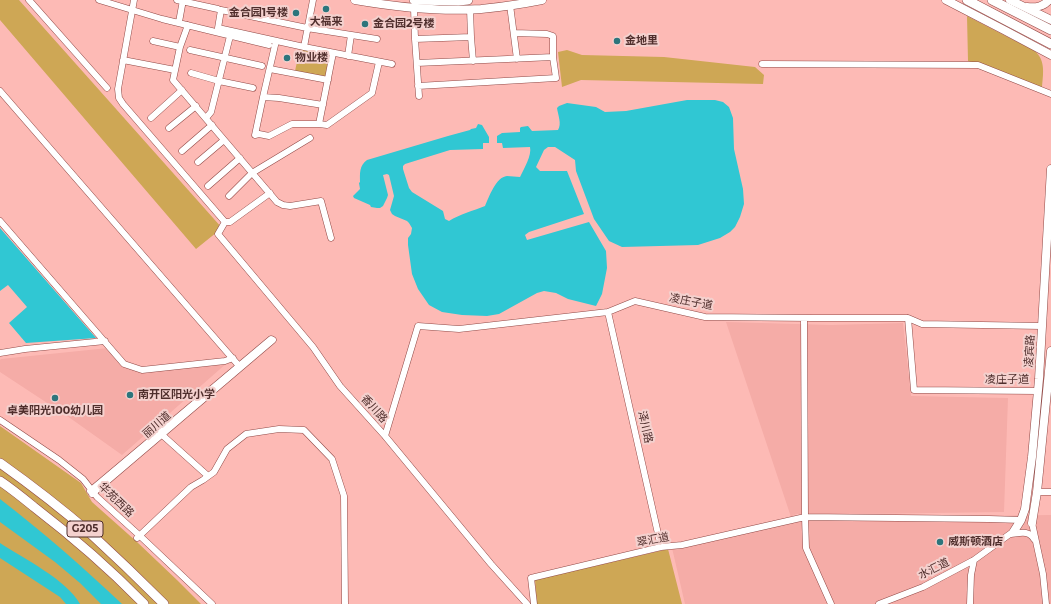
<!DOCTYPE html>
<meta charset="utf-8">
<style>
body{margin:0}
canvas{display:block;background:#fdbab5}
</style>
<canvas width="1051" height="604"></canvas>
<script>
const context = document.querySelector('canvas').getContext('2d');
context.lineJoin = 'round';
function fill(path, color) { context.fillStyle = color; context.fill(path, 'evenodd'); }
function stroke(path, color, width, dash) { context.strokeStyle = color; context.lineWidth = width; context.lineCap = dash ? 'butt' : 'round'; context.setLineDash(dash || []); context.stroke(path); }
function write(font, color, halo, rows, align = 'center') {
  context.font = font + ' Montserrat,"Noto Sans SC",sans-serif'; context.lineWidth = 4; context.setLineDash([]); context.textBaseline = 'middle'; context.strokeStyle = halo; context.fillStyle = color; for (const [text, x, y, turn = 0] of rows) {
    context.save(); context.translate(x, y); context.rotate((+turn || 0) * Math.PI / 180); context.textAlign = isNaN(turn) ? turn : align; if (halo) context.strokeText(text, 0, 0); context.fillText(text, 0, 0); context.restore();
  }
}
fill(new Path2D(`
 M726 322 831 325 903 323 911 396 1008 398 1004 512 859 514H796L791 517Z
 M108 348 124 367 142 373 227 363 122 455 70 418 0 372V360L1 359Z
 M1051 515V604H685L672 548 799 518Z`), '#f5aca7');
fill(new Path2D(`
 M0 0H19L222 228 196 249 0 20Z
 M967 16 1035 51C1046 61 1043 74 1042 88L968 61Z
 M300 48 331 55 326 78 295 71Z
 M567 50 582 55 664 57 755 67 764 75 763 84 581 80 562 87 558 52Z
 M0 426 81 483 92 502 137 542 177 580 201 604H0Z
 M668 549 682 604H537L535 580Z`), '#cea755');
fill(new Path2D(`
 M687 100H715L723 102 729 107 733 118 734 149 743 189 744 204 740 217 735 227 730 232 720 238 698 245 622 247 609 241 594 219 576 171 575 160 555 147H548L544 150 536 167 540 171H567L584 214 529 232 525 235 527 240 589 222 606 251 607 268 602 294 596 306 568 299 556 293 544 291 537 293 499 314 487 316 462 315 442 312 429 305 418 289 412 274 408 245V238L411 234 412 228 409 223 407 221 395 216 392 214 390 210 394 196 389 175 387 174 383 175 388 195 387 198 383 206 380 208H377L371 207 370 205 354 198 353 196 360 189 359 183 360 182C360 173 359 166 367 160L448 136 470 130 471 129 476 128 478 124 482 125 489 137V143H483V149L450 150 405 164 403 166V169L409 188 412 192 443 211 445 219 449 221C460 214 473 211 485 206 489 197 496 177 507 176 511 176 516 177 520 177 524 169 532 155 530 147L503 148 502 143H497V136L502 133 520 132V128L521 127 528 126 532 131 558 130C562 124 558 115 557 108L559 106 567 103 596 107 605 112 626 111Z
 M0 228 96 338 26 343 9 323 27 307 8 285 0 291Z
 M0 499C43 532 83 567 122 604H101L80 583 55 562 0 522Z
 M0 543C23 558 67 580 80 604H66L60 597 0 558Z`), '#30c7d3');
const minor = new Path2D(`
 M29 0 107 88
 M99 0 162 19 269 45
 M134 0 118 89 119 98 123 104 225 222H230L270 193
 M177 0 218 9
 M510 5 517 59
 M414 8 415 39 471 37 470 9
 M179 22 183 0
 M188 25 180 47 173 80 277 202 283 205 290 206 321 201 331 238
 M471 37 473 61
 M377 39 307 28 221 10 218 28 304 47 392 64
 M415 39 419 96
 M153 41 180 47
 M276 41 263 97 279 98 323 105
 M304 47 313 0
 M190 50 262 66
 M348 56 351 35
 M123 60 175 70
 M417 63 553 57V36L547 34 514 33
 M762 64 978 65 1051 94
 M270 69 328 80
 M191 73 219 81 253 88
 M418 86 556 78 553 57
 M0 91 240 367
 M263 97 255 135 259 134 269 136 292 124H319L333 53
 M151 118 182 90
 M206 118 211 112 230 36
 M319 124 327 125 372 93 379 62
 M169 128 196 106
 M182 151 212 125
 M198 162 224 140
 M208 186 240 158
 M229 196 252 173 310 138
 M0 221 124 364 142 370 225 361 233 358
 M225 222 218 234 313 347 340 386 385 436 491 564 527 604
 M608 312 661 547
 M804 318 805 517 806 548 831 604
 M908 318 922 324 1042 326
 M0 353 25 349 105 341
 M0 420 59 460 83 479 97 497 139 535 212 604
 M160 433 208 476
 M385 436 418 326 459 329 608 312 635 301 705 317 813 318H908L914 390 1038 391
 M90 491 271 339 273 340 92 494
 M1037 492H1051
 M1032 523 1043 574 1046 604
 M1011 534C1020 533 1029 530 1034 539
 M137 538 191 487 203 480 214 472 227 449 246 434 279 429 304 430 332 459 344 496 345 604
 M534 604 531 578 661 547 682 545 805 517 989 519 1021 520
 M879 604 923 587 974 560 1014 531
 M970 604 971 575 974 560`);
const major = new Path2D(`
 M355 0C396 7 439 12 481 9 501 7 522 4 542 0
 M946 0 1004 30 1051 55
 M1010 0 1051 20
 M1027 7C1036 8 1043 7 1049 0
 M1032 523 1037 492 1051 351
 M1014 531 1021 520 1025 509 1032 457 1039 379 1051 169`);
const highway = new Path2D(`
 M414 0 458 1 468 0
 M967 0 1051 44
 M992 0 1051 30
 M0 463C31 485 62 509 91 534 116 557 140 580 164 604
 M0 481C12 489 23 498 34 507 73 537 110 569 144 604`);
stroke(minor, '#914946', 7);
stroke(major, '#914946', 9);
stroke(highway, '#914946', 10);
stroke(minor, '#fff', 6);
stroke(major, '#fff', 8);
stroke(highway, '#fff', 9);
for (const [x, y, r, color] of [
 [326,9,4,"#2c757c"],
 [296,13,4,"#2c757c"],
 [365,24,4,"#2c757c"],
 [617,41,4,"#2c757c"],
 [287,58,4,"#2c757c"],
 [130,395,4,"#2c757c"],
 [55,398,4,"#2c757c"],
 [940,542,4,"#2c757c"]
]) { const dot = new Path2D(); dot.arc(x, y, r, 0, 2 * Math.PI); context.fillStyle = color; context.fill(dot); stroke(dot, '#f4d1ce', 1.5); }
for (const [x, y, w] of [
 [85,529,36]
]) { const box = new Path2D(); box.roundRect(x - w / 2, y - 8, w, 16, 3); context.fillStyle = '#f4d1ce'; context.fill(box); stroke(box, '#4f2e2c', 1); }
write('bold 10px', '#4f2e2c', null, [
 ["G205",85,529]
]);
write('bold 11px', '#4f2e2c', '#f4d1ce', [
 ["金合园1号楼",288,13,"right"],
 ["大福来",326,22,"center"],
 ["金合园2号楼",373,24],
 ["金地里",625,41],
 ["物业楼",295,58],
 ["南开区阳光小学",138,395],
 ["卓美阳光100幼儿园",55,411,"center"],
 ["威斯顿酒店",948,542]
], 'left');
write('11px', '#4f2e2c', '#f4d1ce', [
 ["凌庄子道",691,302,11],
 ["凌宾路",1030,351,-87],
 ["凌庄子道",1007,380],
 ["香川路",374,409,48],
 ["丽川道",157,425,-41],
 ["泽川路",645,427,77],
 ["华苑西路",116,500,44],
 ["翠汇道",653,540,-11],
 ["水汇道",934,569,-27]
]);
</script>
